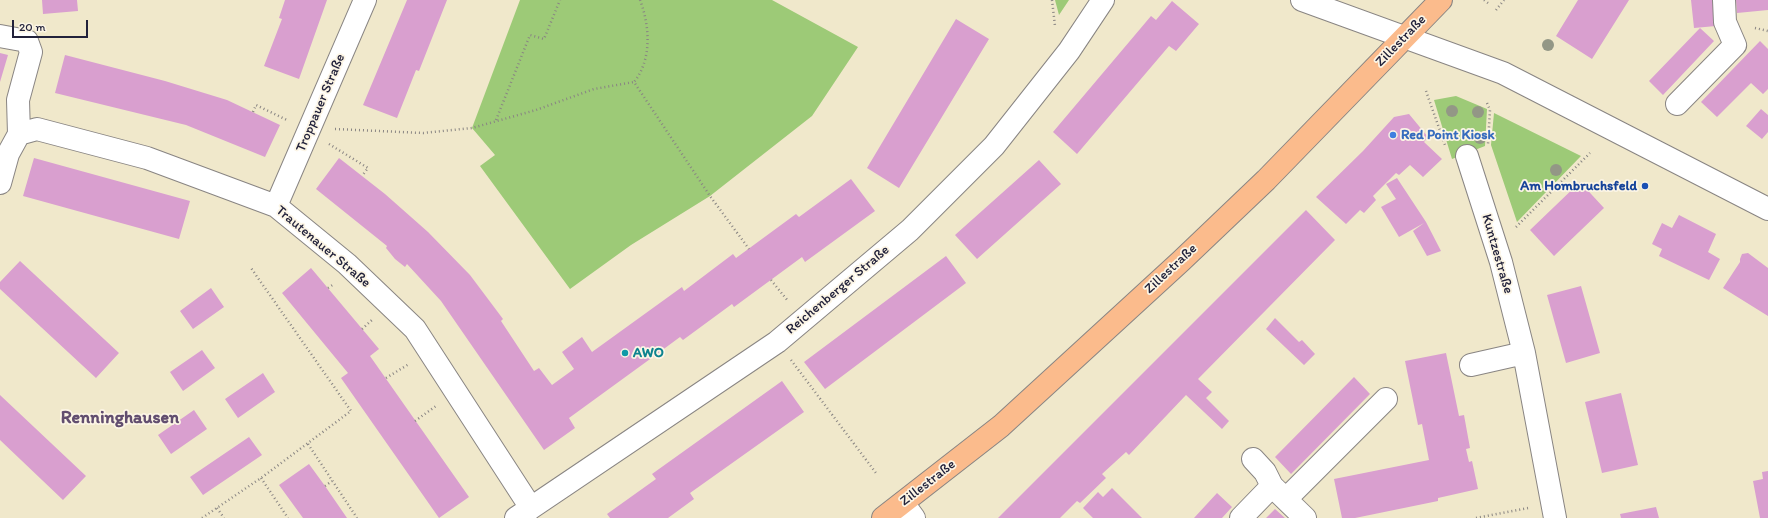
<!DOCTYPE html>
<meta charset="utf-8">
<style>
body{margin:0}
#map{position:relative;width:1768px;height:518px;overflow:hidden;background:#f0e8cb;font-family:Itim,sans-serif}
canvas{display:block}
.scale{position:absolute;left:12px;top:20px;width:76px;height:18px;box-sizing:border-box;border:2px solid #22223b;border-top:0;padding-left:5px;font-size:12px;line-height:14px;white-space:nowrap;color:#22223b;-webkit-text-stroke:3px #fcf5e5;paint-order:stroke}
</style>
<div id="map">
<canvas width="1768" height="518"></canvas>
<div class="scale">20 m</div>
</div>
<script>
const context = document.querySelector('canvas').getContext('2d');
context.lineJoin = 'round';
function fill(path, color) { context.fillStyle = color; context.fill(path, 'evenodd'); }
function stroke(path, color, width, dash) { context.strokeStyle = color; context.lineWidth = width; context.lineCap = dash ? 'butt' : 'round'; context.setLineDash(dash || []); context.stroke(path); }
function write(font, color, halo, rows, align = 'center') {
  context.font = font + ' Itim,sans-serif'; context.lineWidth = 3.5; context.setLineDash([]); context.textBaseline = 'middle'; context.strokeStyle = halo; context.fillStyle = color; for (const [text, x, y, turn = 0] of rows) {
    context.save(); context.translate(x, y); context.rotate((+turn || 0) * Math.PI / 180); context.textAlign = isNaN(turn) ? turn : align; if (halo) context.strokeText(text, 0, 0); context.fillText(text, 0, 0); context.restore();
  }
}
fill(new Path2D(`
 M520 0H772L858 47 812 116 710 196 631 245 570 289 480 166 495 155 472 128Z
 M1055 0H1069L1059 15Z
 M1456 96 1487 109 1485 146 1452 159 1434 100Z
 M1494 113 1581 156 1517 222 1491 145Z`), '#9dca77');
fill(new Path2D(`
 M42 0H77L78 11 43 14Z
 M285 0H327L299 79 264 66 282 19 279 18Z
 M407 0H447L419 71 416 70 397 118 363 105Z
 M1578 0H1629L1592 59 1556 36Z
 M1691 0H1714L1716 26 1694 28Z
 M1736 0H1768V10L1737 13Z
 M1172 1 1199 24 1176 51 1169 46 1077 154 1053 132 1151 16 1156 20Z
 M956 19 989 39 899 188 867 168Z
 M1700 28 1714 41 1663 95 1649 81Z
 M1760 41 1768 49V89L1763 94 1751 83 1717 117 1701 102Z
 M0 53 8 55 0 82Z
 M65 55 165 81 227 100 280 125 265 157 186 125 55 93Z
 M1761 109 1768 115V132L1762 139 1746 126Z
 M1409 114 1428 137 1424 142 1442 159 1423 177 1410 165 1399 175 1396 173 1373 196 1376 200 1364 213 1360 210 1346 224 1316 197 1363 151 1394 117Z
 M34 158 190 201 179 239 23 196Z
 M339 158 385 194 428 232 470 275 503 319 501 321 534 371 539 368 552 385 574 369 562 352 582 337 592 352 682 287 684 291 733 254 736 258 796 214 799 217 851 179 875 211 805 262 802 257 734 307 732 304 683 340 680 337 657 354 569 418 575 428 544 450 441 301 407 264 405 267 395 259 386 248 387 246 316 189Z
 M1039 160 1061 184 977 259 955 235Z
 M1397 178 1426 222 1441 251 1427 256 1413 231 1424 223 1399 237 1381 207 1396 199 1386 184Z
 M1580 182 1604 208 1554 256 1530 230Z
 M1306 210 1335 240 1198 379 1212 392 1206 398 1229 421 1222 429 1186 395 1129 455 1126 452 1102 474 1106 478 1080 503 1077 501 1060 518H998Z
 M1679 215 1716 234 1708 252 1720 259 1709 280 1659 256 1662 249 1652 244 1662 223 1672 228Z
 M1748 253 1768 268V316L1723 288 1740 262V259L1742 254Z
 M946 256 966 283 825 389 804 362Z
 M20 261 119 353 96 378 0 289V282Z
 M311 268 379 349 370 356 469 497 439 518 341 378 348 373 282 293Z
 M1581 286 1600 353 1566 363 1547 295Z
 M211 288 224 307 193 329 180 311Z
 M1275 318 1299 342 1302 340 1315 354 1304 365 1266 329Z
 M202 350 215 368 183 391 170 372Z
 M1446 353 1459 416 1464 415 1470 448 1466 449 1469 462 1472 461 1478 489 1438 498V501L1355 518H1342L1334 479 1429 460 1422 424 1418 425 1405 361Z
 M263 373 275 392 238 418 225 399Z
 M1354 377 1370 394 1291 474 1275 457Z
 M782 381 804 412 690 493 694 499 668 518H610L607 514 656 479 652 474Z
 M1621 393 1638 465 1602 473 1585 402Z
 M0 395 86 476 63 500 0 440Z
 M194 410 207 429 171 454 158 435Z
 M249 437 262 455 203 495 190 477Z
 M309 464 325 486 347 518H303L279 485Z
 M1768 471V518H1760L1753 481 1763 479 1762 472Z
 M1112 488 1142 518H1093L1083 508 1098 492 1103 497Z
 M1217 493 1232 507 1222 518H1194Z
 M1656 507 1659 518H1621L1620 514Z
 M1275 509 1285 518H1266Z`), '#d99fcf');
const minor = new Path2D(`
 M1302 0 1503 73 1768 209
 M0 36 27 41 31 52 18 100 19 134
 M1677 104 1735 45 1725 22 1724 0
 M1467 156 1501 262 1524 353 1555 518
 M0 183 8 154 19 134 37 129 147 158 276 206 347 264 415 329 531 508
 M276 206 365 0
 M1471 365 1524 353
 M1253 459 1265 472 1272 486 1305 518
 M1286 499 1386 399
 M903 503 914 518
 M516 518 777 342 910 230 994 146 1069 51 1103 0
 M1241 518 1272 486`);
const major = new Path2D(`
 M883 518 1001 426 1181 261 1266 180 1441 0`);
stroke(minor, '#898583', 24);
stroke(major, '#898583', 24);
stroke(new Path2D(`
 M640 0C650 26 652 60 634 82L710 196 749 249
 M1052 0 1055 26
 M1484 0 1488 3
 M1496 10 1504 0
 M1755 28 1768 31
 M1426 91 1445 145
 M1487 103 1490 110 1488 144
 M253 112 256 105 287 120
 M496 120 530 35 544 39 560 0
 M335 129 423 133 472 128 536 110 594 89 634 82
 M329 144 368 168 362 176
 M1516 227 1590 153
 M771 280 788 301
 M328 288 334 284
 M362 329 372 320
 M791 360 876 473
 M386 378 409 364
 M415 421 436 406
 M308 444 357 518
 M261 478 288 518
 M325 486 332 481
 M217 508 224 518
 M202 518 261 478 351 411 251 268
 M1476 518 1528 508`), '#898583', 2.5, [1, 3]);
stroke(minor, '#fff', 22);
stroke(major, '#fbbb8c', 22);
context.fillStyle = '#939786';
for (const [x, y] of [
 [1548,45],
 [1452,111],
 [1478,112],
 [1480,138],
 [1556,170]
]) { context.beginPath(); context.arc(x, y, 6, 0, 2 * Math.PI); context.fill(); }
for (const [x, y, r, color] of [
 [1393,135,4,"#3f7fe0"],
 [1645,186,4,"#1a4fb4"],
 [625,353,4,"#0f9aa8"]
]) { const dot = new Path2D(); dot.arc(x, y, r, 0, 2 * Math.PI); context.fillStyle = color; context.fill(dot); stroke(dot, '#fcf5e5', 1.5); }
write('14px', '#22223b', '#fcf5e5', [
 ["Zillestraße",1401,41,-46],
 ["Troppauer Straße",321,103,-67],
 ["Trautenauer Straße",323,247,40],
 ["Kuntzestraße",1497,254,74],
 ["Zillestraße",1171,269,-43],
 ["Reichenberger Straße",838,290,-40],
 ["Zillestraße",928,483,-38]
]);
write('bold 14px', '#366cbe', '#fcf5e5', [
 ["Red Point Kiosk",1401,135]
], 'left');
write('bold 14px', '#164399', '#fcf5e5', [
 ["Am Hombruchsfeld",1637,186]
], 'right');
write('bold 14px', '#0d838f', '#fcf5e5', [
 ["AWO",633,353]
], 'left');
write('bold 18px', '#624e6f', '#fcf5e5', [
 ["Renninghausen",120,418]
]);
</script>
